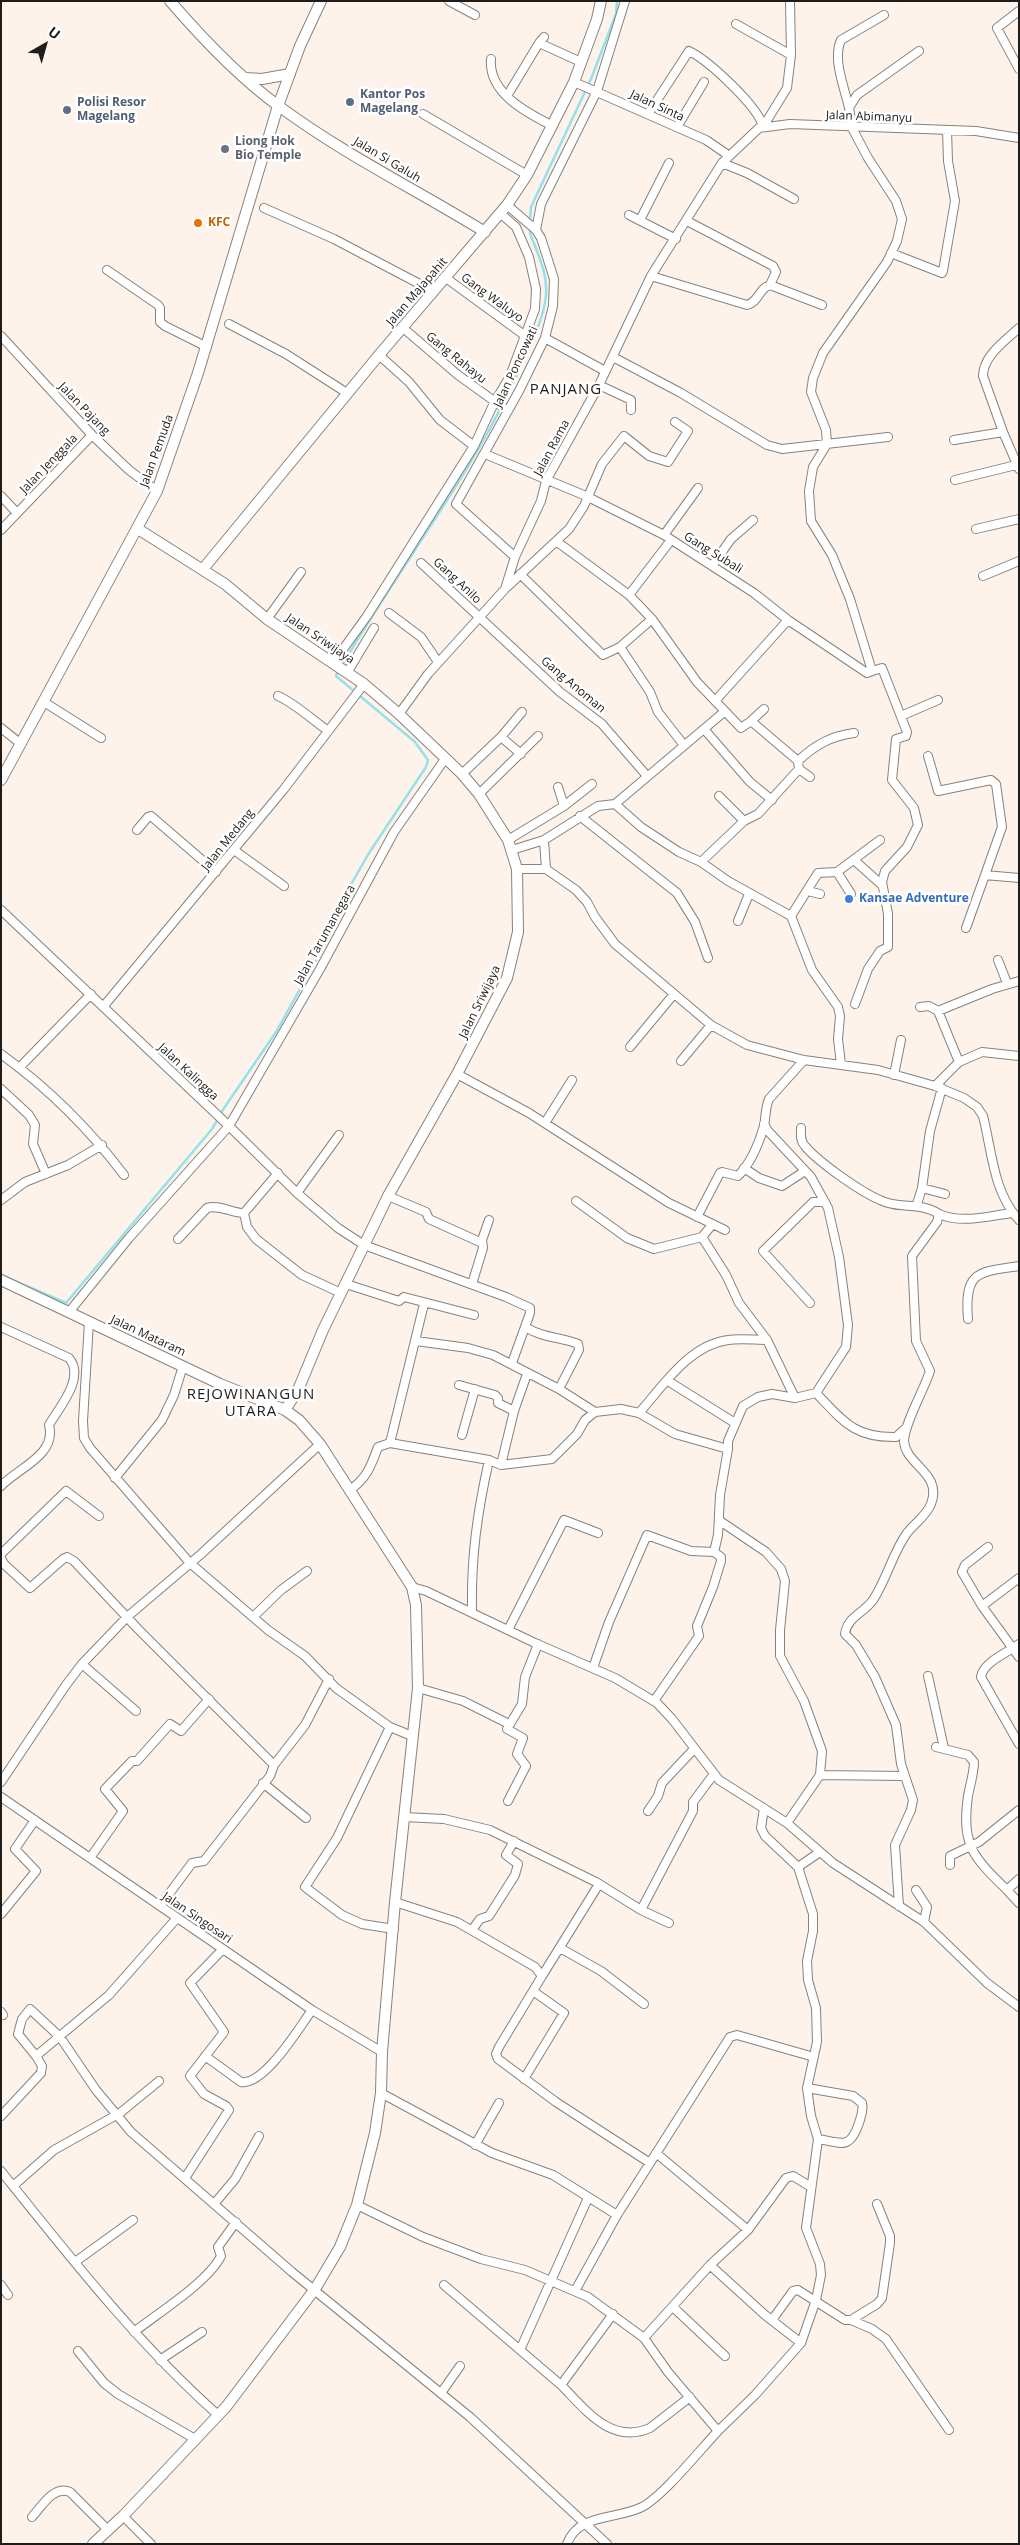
<!DOCTYPE html>
<style>
body{margin:0}
#map{position:relative;width:1020px;height:2545px;overflow:hidden;background:#fdf3ea;font-family:"Open Sans",sans-serif}
canvas{display:block}
.frame{position:absolute;inset:0;border:2px solid #1f1c19;pointer-events:none}
.north{position:absolute;left:20px;top:20px;width:50px;height:50px;-webkit-text-stroke:4px #fff;paint-order:stroke;rotate:38deg;font-size:14px;font-weight:700;line-height:20px;text-align:center;color:#1f1c19}
.north::after{content:'';display:block;margin:auto;width:18px;height:22px;background:#1f1c19;clip-path:polygon(50% 0,100% 100%,50% 72%,0 100%)}
</style>
<div id="map">
<canvas width="1020" height="2545"></canvas>
<div class="frame"></div>
<div class="north">U</div>
</div>
<script>
const context = document.querySelector('canvas').getContext('2d');
context.lineJoin = 'round';
function stroke(path, color, width, dash) { context.strokeStyle = color; context.lineWidth = width; context.lineCap = dash ? 'butt' : 'round'; context.setLineDash(dash || []); context.stroke(path); }
function write(font, color, halo, rows, align = 'center') {
  context.font = font + ' "Open Sans",sans-serif'; context.lineWidth = 5; context.setLineDash([]); context.textBaseline = 'middle'; context.strokeStyle = halo; context.fillStyle = color; for (const [text, x, y, turn = 0] of rows) {
    context.save(); context.translate(x, y); context.rotate((+turn || 0) * Math.PI / 180); context.textAlign = isNaN(turn) ? turn : align; if (halo) context.strokeText(text, 0, 0); context.fillText(text, 0, 0); context.restore();
  }
}
stroke(new Path2D(`
 M530 221 531 207 591 79 616 14 617 1
 M341 667C401 564 477 469 524 359 533 339 544 317 546 295 548 273 537 253 530 233V227
 M220 1114 276 1032 324 946 349 888 369 853 426 767 428 760 415 742 336 676 338 671
 M1 1275 66 1303 212 1129 218 1119`), '#95e1eb', 2.5);
const street = new Path2D(`
 M449 1 475 15
 M1019 11 997 28 1019 69
 M736 24 791 55
 M544 37 539 43 581 62
 M491 59C488 93 527 113 553 126
 M574 82 706 140 728 155
 M507 96 539 43
 M849 108C845 89 832 59 841 40L884 15
 M423 114 527 175
 M648 114 689 51C708 60 759 107 763 127
 M677 127 704 82
 M763 127 787 88 791 55 790 1
 M722 163 747 173 794 199
 M507 205 536 230 541 238 554 279 553 306 545 338 519 391 456 504 515 557
 M264 208 334 239 433 291
 M629 215 676 239
 M640 220 669 163
 M687 221 773 266 776 272 770 285
 M536 230 541 204 597 91 625 1
 M891 253 942 273 943 271 955 201 948 161 947 130
 M107 270 158 305 160 308V322L165 326 207 347
 M651 276 747 305C759 302 759 288 770 285L822 305
 M446 278 524 335
 M229 324 286 354 347 393
 M402 327 458 375 508 411
 M1019 328C1005 341 983 356 983 376L1003 432 1019 469
 M1 336 92 435 129 470 157 491
 M545 338 605 371
 M379 355 409 382 440 420 474 446
 M613 357 681 393 767 445 782 449 888 437
 M599 385 631 400V410
 M954 440 1003 432
 M485 454 586 496 664 535 754 593 788 620 867 673 872 671 850 599 832 555 811 521 809 491 813 467 827 444 826 430 811 392 813 378 823 353 887 262 897 241 902 219 896 201 868 158 852 128 849 108 857 95 919 51
 M955 480 1016 465
 M1 496 17 513
 M976 529 1019 519
 M1 530 92 435
 M664 535 698 488
 M556 541 629 595 652 619 697 682 741 728 751 721 798 761
 M421 563 560 692 602 724 647 776
 M712 566 731 539 753 520
 M520 574 603 655 620 647 652 619
 M983 576 1019 561
 M507 587 569 529 584 506 602 464 624 436 649 456 668 462 688 431 675 422
 M629 595 671 540
 M389 613 421 637 438 662
 M267 619 301 572
 M620 647 650 692 658 712 683 744
 M333 663 367 616 474 446 494 403 510 376 535 309 536 289 529 257 516 227 501 214
 M347 673 374 628
 M278 696C296 704 311 719 327 730
 M715 701 788 620
 M44 702 101 738
 M399 714 428 674 505 589 515 557 541 501 546 481 599 385 651 276 722 163 759 128 790 124 976 131 1019 138
 M901 716 938 700
 M751 721 764 709
 M1 728 21 744
 M704 729 750 782 772 800
 M501 737 521 754
 M928 756 938 791 991 780 996 784 1002 827 985 875
 M462 774 501 737 522 712
 M810 777 799 769 798 761C815 745 831 736 854 733
 M558 787 564 806
 M479 794 538 736
 M719 796 744 821
 M615 804 641 827 679 852 701 862 728 881 791 916 812 970 838 1007 840 1016 838 1039 841 1064
 M580 816 677 893 695 922 708 958
 M137 830 148 817 151 816 216 872
 M508 840 564 806 592 784
 M234 850 284 886
 M512 850 544 840
 M854 860 882 885
 M701 862 744 821 758 814 799 769
 M517 869H546L576 890 587 902 595 917 615 944 711 1025 747 1045 804 1060 878 1070 935 1086 964 1098 977 1107 983 1116C992 1151 993 1192 1019 1220
 M546 869 544 840 598 806 615 804 724 712
 M837 872 880 840
 M808 891 820 894
 M1 910 229 1126 297 1193 338 1228 364 1245 506 1297 530 1308V1313L512 1363
 M791 916 818 873 837 872 851 894
 M738 921 749 894
 M966 928 985 875 1019 878
 M998 960 1007 983
 M855 1004 868 969 880 951 888 947V914L882 882 885 871 907 847 918 825 914 808 892 780 896 739 906 736 907 732 882 668 872 671
 M103 1007 284 789 364 684
 M920 1007 929 1006 938 1011 959 1062 935 1086
 M938 1011 992 989 1019 981
 M630 1047 674 994
 M1 1054C48 1088 90 1130 124 1175
 M681 1061 711 1025
 M959 1062 982 1052 1019 1056
 M19 1068 91 994
 M457 1074 529 1113 669 1203 725 1230
 M894 1075 901 1040
 M1 1089 29 1115 35 1125 33 1144 46 1174
 M545 1123 572 1080
 M801 1128C801 1135 800 1141 805 1146 818 1162 861 1192 880 1200 900 1210 919 1201 939 1214L937 1222 912 1256 916 1341 930 1371C924 1390 904 1424 904 1441 905 1465 943 1473 931 1504 927 1515 914 1524 907 1533 892 1554 887 1579 873 1600 864 1613 847 1617 845 1634L856 1645 875 1677 896 1725 901 1764 913 1800 911 1810 895 1845 899 1906
 M744 1168 759 1178 782 1186 805 1171
 M922 1188 945 1194
 M297 1193 339 1135
 M388 1196 426 1212 429 1219 482 1243
 M1 1200 25 1182 68 1165 102 1145
 M576 1201 627 1238 654 1249 702 1237
 M917 1204 922 1188 930 1131 942 1088
 M244 1213 247 1227 256 1239 302 1275 341 1293
 M939 1214C962 1224 988 1216 1012 1213
 M697 1217 720 1173 722 1172 738 1176C751 1163 759 1143 764 1126 766 1117 765 1108 769 1099L804 1060
 M712 1225 702 1237 726 1275 739 1303 767 1340
 M178 1239 207 1208C218 1204 232 1213 244 1213L278 1173
 M346 1284 399 1301 404 1297 474 1315
 M472 1284 483 1248 482 1240 489 1220
 M810 1303 763 1251 813 1202H825
 M424 1304 390 1443 489 1460 501 1465 552 1459 577 1434 585 1420 595 1412 621 1409 639 1413 675 1434 728 1449 720 1495 718 1535 714 1552 691 1551 647 1535 609 1622 593 1668
 M69 1312 129 1238 229 1126 320 969 394 832 445 759
 M968 1319C964 1271 978 1272 1019 1266
 M89 1322 83 1421 84 1438 90 1448 190 1563 268 1630 305 1656 336 1688 390 1727 412 1736
 M1 1327 69 1358C86 1378 58 1409 49 1425 57 1455 18 1468 1 1486
 M525 1327C546 1339 557 1336 578 1344L579 1350 559 1389
 M416 1341 468 1348 493 1355 559 1389 595 1412
 M668 1381 735 1423
 M459 1385 495 1395 498 1398V1403L514 1411
 M816 1393C843 1421 854 1438 896 1437L906 1428
 M639 1413C663 1386 689 1345 728 1340 740 1338 755 1340 767 1340L795 1398
 M462 1435 475 1389
 M728 1449V1441L743 1406 758 1397 772 1394 795 1398 816 1393 846 1347 848 1325 839 1257 828 1208 811 1177 768 1131 764 1124
 M501 1465 514 1411 527 1374
 M115 1478 162 1420 174 1395 183 1366
 M350 1490C367 1478 371 1466 378 1447L390 1443
 M720 1521 766 1552 781 1569 785 1581 780 1630V1656L804 1701 822 1751 820 1775 787 1823
 M988 1547 965 1565 962 1572 982 1606 1019 1657
 M1 1554 66 1491 99 1516
 M1 1558 4 1564 30 1588 63 1559 67 1557 74 1561 138 1629 274 1765
 M412 1587 426 1591 535 1643 615 1678 657 1703 672 1719 719 1780 787 1823 833 1863 924 1922 987 1983 1019 2007
 M982 1606 1019 1578
 M472 1612C471 1557 477 1514 489 1460
 M253 1617 281 1590 307 1571
 M508 1630 564 1520 598 1533
 M1019 1644C1007 1653 983 1662 981 1677L1019 1744
 M82 1664 136 1711
 M928 1676 944 1748
 M418 1688 463 1701 509 1724
 M654 1701 699 1636 697 1626 713 1587 721 1561V1557L714 1552
 M390 1727 337 1838 305 1887 342 1915 362 1924 394 1929
 M936 1747 968 1755 974 1762C974 1773 970 1785 968 1796 961 1845 973 1857 1007 1890
 M820 1775 904 1776
 M1 1782 66 1685 82 1664 127 1617 200 1555 320 1444
 M263 1783 306 1818
 M1 1797 312 2010 382 2052
 M508 1801 526 1766 517 1754 523 1738 507 1729 522 1704 525 1677 538 1644
 M764 1808 761 1828 765 1836 798 1867
 M648 1811 658 1796 662 1783 694 1749
 M404 1817 444 1819 490 1830 596 1882 641 1910 693 1811V1802L714 1774
 M90 1858 123 1811 105 1789 132 1761H137L170 1724 181 1731 209 1699
 M950 1865V1856L979 1842 1019 1810
 M1019 1879 1007 1890 1019 1903
 M916 1890 927 1907 924 1922
 M395 1902 457 1922 535 1967 542 1976 499 2047 496 2054 498 2059 556 2102 650 2163
 M160 1906 192 1863 204 1861 270 1776 274 1765 305 1725 329 1679
 M641 1910 669 1923
 M1 1914 36 1871 15 1849 35 1820
 M472 1930 480 1919 489 1916 515 1875 518 1864 506 1855 514 1841
 M560 1948 601 1971 644 2004
 M542 1976 599 1884
 M1 2012 3 2015
 M36 2056 18 2034 22 2019 30 2009 60 2037 96 2090 131 2132 292 2272 470 2417 607 2544
 M205 2056 241 2082C264 2086 299 2028 312 2010
 M524 2079 564 2013 533 1991
 M807 2088 853 2096 862 2103C864 2110 861 2116 859 2123 850 2150 842 2143 818 2139
 M381 2093 492 2153 553 2175 617 2215
 M1 2116 41 2073 42 2066 36 2056 109 1995 177 1918
 M475 2145 499 2103
 M656 2153 748 2230 786 2178 793 2176 811 2187
 M1 2171C69 2256 137 2343 218 2415
 M185 2178 229 2110 226 2106 204 2094 190 2076 224 2032 190 1983 223 1949
 M13 2186 54 2150 120 2113 159 2081
 M215 2203 235 2179 259 2136
 M357 2205 423 2237 481 2259 525 2270 588 2297 644 2338 668 2372 718 2431C700 2450 663 2496 642 2507 616 2520 578 2513 567 2544
 M75 2262 133 2220
 M710 2265 765 2315 801 2343
 M1 2285 8 2295
 M444 2285 561 2385 613 2314
 M575 2291 617 2215 730 2037 737 2035 814 2057
 M673 2307 725 2356
 M772 2320 793 2291 798 2290 845 2320H851L877 2304 882 2298 890 2243V2236L877 2204
 M851 2320 872 2329 886 2339 949 2430
 M134 2332C158 2313 208 2282 221 2256L218 2247 236 2222
 M644 2338 710 2265 748 2230
 M520 2350 588 2198
 M78 2351 104 2383 118 2394 195 2439
 M160 2360 202 2332
 M561 2385C586 2410 611 2445 650 2428L690 2397
 M441 2393 460 2366
 M718 2431 755 2395 801 2343 816 2300 821 2275 820 2264 806 2228 818 2139 811 2116 807 2088 817 2042 816 2008 808 1980 807 1961 813 1931V1914L798 1867 820 1852
 M123 2516 151 2544
 M32 2517C42 2506 54 2485 70 2492L108 2530`);
const secondary = new Path2D(`
 M170 1C202 38 241 79 280 107 345 155 417 190 485 232
 M246 78 262 79 290 74
 M138 529 225 584 267 619 364 684 399 714 462 774 479 794 508 840 517 869 518 932 507 978 457 1074 388 1196 323 1330 298 1390 285 1410
 M203 569 379 355 507 205 527 175 574 82 597 19 601 1
 M1 780 157 491 198 373 278 106 300 46 321 1
 M1 1280 220 1384 285 1410 299 1420 320 1444 392 1556 412 1587 416 1605 418 1688 395 1902 382 2052 381 2093 375 2133 357 2205 340 2247 315 2289 226 2407 123 2516 93 2544`);
stroke(street, '#8a817a', 10);
stroke(secondary, '#8a817a', 12);
stroke(street, '#fff', 8);
stroke(secondary, '#fff', 10);
for (const [x, y, r, color] of [
 [350,102,5,"#5c6f8a"],
 [67,110,5,"#5c6f8a"],
 [225,149,5,"#6b7280"],
 [198,223,5,"#e8710a"],
 [849,899,5,"#3f7fe0"]
]) { const dot = new Path2D(); dot.arc(x, y, r, 0, 2 * Math.PI); context.fillStyle = color; context.fill(dot); stroke(dot, '#fff', 2); }
write('bold 12px', '#4e5e75', '#fff', [
 ["Kantor Pos",360,95],
 ["Magelang",360,109],
 ["Polisi Resor",77,103],
 ["Magelang",77,117]
], 'left');
write('12px', '#1f1c19', '#fff', [
 ["Jalan Sinta",657,106,25],
 ["Jalan Abimanyu",869,117,2],
 ["Jalan Si Galuh",387,160,31],
 ["Jalan Majapahit",417,292,-49],
 ["Gang Waluyo",492,298,36],
 ["Gang Rahayu",456,358,39],
 ["Jalan Poncowati",516,367,-65],
 ["Jalan Pajang",84,409,46],
 ["Jalan Rama",552,448,-62],
 ["Jalan Pemuda",157,451,-70],
 ["Jalan Jenggala",49,464,-46],
 ["Gang Subali",713,553,32],
 ["Gang Anilo",457,581,43],
 ["Jalan Sriwijaya",320,639,34],
 ["Gang Anoman",573,685,40],
 ["Jalan Medang",228,840,-51],
 ["Jalan Tarumanegara",325,935,-61],
 ["Jalan Sriwijaya",480,1002,-64],
 ["Jalan Kalingga",188,1072,43],
 ["Jalan Mataram",148,1336,25],
 ["Jalan Singosari",197,1918,34]
]);
write('bold 12px', '#5b616d', '#fff', [
 ["Liong Hok",235,142],
 ["Bio Temple",235,156]
], 'left');
write('bold 12px', '#c56008', '#fff', [
 ["KFC",208,223]
], 'left');
write('bold 12px', '#366cbe', '#fff', [
 ["Kansae Adventure",859,899]
], 'left');
context.letterSpacing = '1px';
write('15px', '#1f1c19', '#fff', [
 ["PANJANG",566,390],
 ["REJOWINANGUN",251,1395],
 ["UTARA",251,1412]
]);
context.letterSpacing = '0px';
</script>
